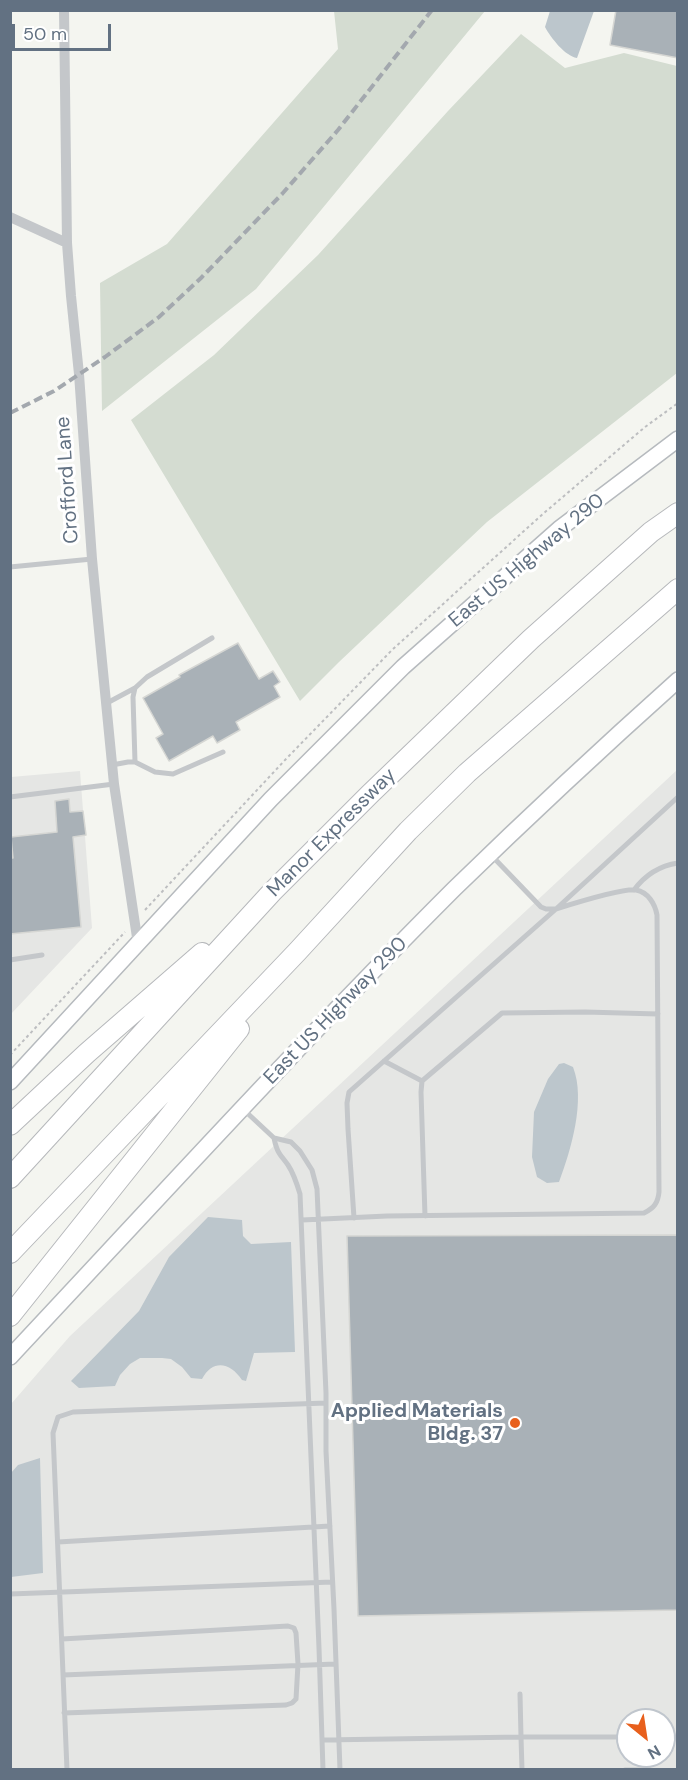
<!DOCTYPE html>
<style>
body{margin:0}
#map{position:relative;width:688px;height:1780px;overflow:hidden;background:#f4f5f0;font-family:"DM Sans",sans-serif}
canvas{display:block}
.frame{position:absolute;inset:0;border:12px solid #627182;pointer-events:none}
.north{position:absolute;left:616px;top:1708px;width:60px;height:60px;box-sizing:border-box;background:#fff;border:2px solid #c0c6cd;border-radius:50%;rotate:150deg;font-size:16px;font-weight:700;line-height:24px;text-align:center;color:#627182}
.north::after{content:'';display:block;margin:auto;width:21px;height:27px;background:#e8601d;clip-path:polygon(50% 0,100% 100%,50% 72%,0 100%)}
.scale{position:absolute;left:12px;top:24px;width:99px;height:27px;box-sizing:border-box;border:3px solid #627182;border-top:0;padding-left:8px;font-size:18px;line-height:21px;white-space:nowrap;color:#627182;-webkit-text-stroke:4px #fff;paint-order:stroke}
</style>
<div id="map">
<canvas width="688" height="1780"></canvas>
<div class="frame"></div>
<div class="north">N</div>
<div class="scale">50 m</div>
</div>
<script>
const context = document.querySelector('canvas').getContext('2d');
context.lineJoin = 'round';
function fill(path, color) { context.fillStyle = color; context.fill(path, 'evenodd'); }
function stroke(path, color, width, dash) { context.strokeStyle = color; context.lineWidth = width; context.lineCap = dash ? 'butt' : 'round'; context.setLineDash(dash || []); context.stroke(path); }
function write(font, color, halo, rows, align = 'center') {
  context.font = font + ' "DM Sans",sans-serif'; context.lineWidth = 6; context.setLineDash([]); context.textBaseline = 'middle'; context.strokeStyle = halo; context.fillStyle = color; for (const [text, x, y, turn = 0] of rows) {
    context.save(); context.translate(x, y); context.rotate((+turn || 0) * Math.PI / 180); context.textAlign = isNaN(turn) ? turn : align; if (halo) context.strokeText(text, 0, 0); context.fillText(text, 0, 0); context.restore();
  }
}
fill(new Path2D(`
 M677 770V1769L11 1770V1404L70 1336ZM628 1720H664V1756H628Z
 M80 771 92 928 11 1014V777Z`), '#e5e6e4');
fill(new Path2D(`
 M334 11H485L256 289 102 411 100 283 167 244 338 49Z
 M521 34 565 68 624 53 677 66V373L487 522 339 662 300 701 131 420 214 355 318 255 448 111Z`), '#d4dcd1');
fill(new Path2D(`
 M550 11H594L577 58C565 56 551 38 545 27Z
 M564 1063 573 1067C586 1100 571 1150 559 1182L547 1183 537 1177 532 1157 534 1112 548 1079 559 1064Z
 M208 1217 242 1220 243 1236 251 1244 291 1242 295 1352 254 1353 246 1381 242 1380C231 1363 213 1358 202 1379L191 1378 182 1367 171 1359 162 1358H140L130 1364 120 1375 115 1386 79 1388 71 1381 139 1311 169 1257Z
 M40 1458 43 1573 11 1577V1473L18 1465Z`), '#bcc6cc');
const building = new Path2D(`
 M616 10H678V58L610 45Z
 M238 643 259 679 273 671 280 682 274 686 280 697 236 722 240 730 217 743 213 736 169 761 156 738 163 734 143 698 180 677 179 675Z
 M69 799 70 812 83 811 86 835 73 837 81 927 10 934V858H13L11 837 57 832 55 801Z
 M678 1235V1610L358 1616 347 1236Z`);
fill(building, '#a9b1b7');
stroke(building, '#d5d6d3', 1.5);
const secondary = new Path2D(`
 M10 1082 271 799 403 667 559 529 678 439
 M10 1357C157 1200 302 1041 454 889 527 818 602 748 678 680`);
const highway = new Path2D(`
 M10 1125 87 1053 202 953
 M10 1178 272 892 370 794 531 639 651 532 678 513
 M10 1253 297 952 408 831 467 773 678 589
 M10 1316 239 1029`);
stroke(secondary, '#b6babe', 18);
stroke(highway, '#b6b8bb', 22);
stroke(new Path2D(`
 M145 910 286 759 392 650 544 513 645 427 678 403
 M10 1055 125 932`), '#bdbec0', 2, [3, 3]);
stroke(new Path2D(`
 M10 567 92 559
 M107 703 135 688
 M135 762 133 697 135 688 147 677 212 638
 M112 765 128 762H135L155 772 173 774 223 752
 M10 797 114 784
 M634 890C645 875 658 866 678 863
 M10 960 42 955
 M384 1061 422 1081
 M244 1110 274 1138 291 1142 300 1151 312 1170 317 1189 326 1393V1451L334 1609 340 1770
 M274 1138C277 1153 280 1154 288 1165 294 1174 297 1184 300 1194L319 1648 323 1770
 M425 1216 421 1092 422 1081 502 1013 585 1012 658 1014
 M354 1218 348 1129 347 1103 349 1092 556 909 678 797
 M302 1220 387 1216 644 1213C654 1208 658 1203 659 1192L657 915C655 904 648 892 636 890 623 888 572 904 556 909H546L541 907 492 856
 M58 1542 330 1526
 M10 1594 332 1582
 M62 1639 288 1626 294 1628 296 1633 298 1664 296 1699 292 1703 286 1705 64 1713
 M63 1675 335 1664
 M520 1694 521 1737H628
 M664 1737H678
 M322 1740 521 1737 522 1770
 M67 1770 53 1433 58 1417 73 1412 326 1403
 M625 1770H650`), '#c4c7ca', 5);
stroke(new Path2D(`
 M64 10 67 243 71 296 79 374 92 559 114 784 138 944
 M10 217 67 243`), '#c4c7ca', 10);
stroke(secondary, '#fff', 15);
stroke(highway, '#fff', 20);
stroke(new Path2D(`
 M10 413 54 391 105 357 159 317 201 278 282 194 338 130 432 10`), '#a3a8ae', 4, [9, 4.5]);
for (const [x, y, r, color] of [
 [515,1423,6,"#e8601d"]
]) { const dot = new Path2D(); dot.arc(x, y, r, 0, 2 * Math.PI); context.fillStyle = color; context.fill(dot); stroke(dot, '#fff', 2); }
write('20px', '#627182', '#fff', [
 ["Crofford Lane",68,480,-94],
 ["East US Highway 290",527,561,-40],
 ["Manor Expressway",332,833,-45],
 ["East US Highway 290",336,1011,-46]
]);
write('bold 20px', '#627182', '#fff', [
 ["Applied Materials",503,1412],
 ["Bldg. 37",503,1435]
], 'right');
</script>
